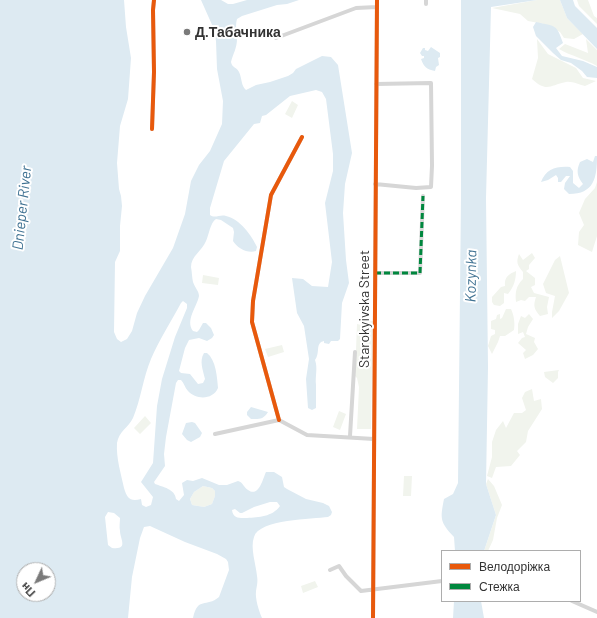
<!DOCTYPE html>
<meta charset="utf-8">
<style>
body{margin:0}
#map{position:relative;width:597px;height:618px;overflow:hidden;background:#fff;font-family:Barlow,sans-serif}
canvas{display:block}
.legend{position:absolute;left:441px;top:550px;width:140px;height:52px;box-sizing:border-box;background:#fff;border:1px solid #adadad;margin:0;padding:5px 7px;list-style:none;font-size:12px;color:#323232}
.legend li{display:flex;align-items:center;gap:8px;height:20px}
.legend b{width:20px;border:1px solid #adadad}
.north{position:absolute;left:16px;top:562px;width:40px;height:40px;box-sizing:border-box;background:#fff;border:1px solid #adadad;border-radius:50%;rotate:226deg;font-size:11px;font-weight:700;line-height:16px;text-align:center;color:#323232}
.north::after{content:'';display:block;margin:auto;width:14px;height:18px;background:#7a7a7a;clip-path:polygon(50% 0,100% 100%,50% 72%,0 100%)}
</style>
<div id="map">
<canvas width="597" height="618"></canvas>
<ul class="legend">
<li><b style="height:5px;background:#e8590c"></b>Велодоріжка</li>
<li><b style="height:5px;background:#00873e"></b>Стежка</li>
</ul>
<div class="north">Пн</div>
</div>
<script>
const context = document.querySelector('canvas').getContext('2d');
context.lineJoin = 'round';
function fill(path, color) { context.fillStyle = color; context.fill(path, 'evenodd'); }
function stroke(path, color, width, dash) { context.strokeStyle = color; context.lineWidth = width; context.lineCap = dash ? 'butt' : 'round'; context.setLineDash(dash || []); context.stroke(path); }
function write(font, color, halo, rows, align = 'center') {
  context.font = font + ' Barlow,sans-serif'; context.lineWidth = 4; context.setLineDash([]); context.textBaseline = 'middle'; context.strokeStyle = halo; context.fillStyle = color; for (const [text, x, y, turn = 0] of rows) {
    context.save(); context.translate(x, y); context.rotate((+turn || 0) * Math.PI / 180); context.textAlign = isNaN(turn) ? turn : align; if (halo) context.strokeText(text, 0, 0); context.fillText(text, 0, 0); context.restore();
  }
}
fill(new Path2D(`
 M537 0H560L567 18 583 34 574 39 564 38 560 32 544 24 528 21 520 14 492 8Z
 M577 0H588L594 16 597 18V24L579 6Z
 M537 39 548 54 576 68 583 78 596 81 585 86C580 85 572 81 566 82 550 85 547 93 532 79L538 58Z
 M586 39 597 50V66C585 59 571 56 559 49L565 44 588 53Z
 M292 101 298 105 292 118 285 114Z
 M597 182V236L592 252 578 245 579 232 584 225 579 213 585 199 595 188Z
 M532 253 535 258 529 265V269L526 271 535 278V285L531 287 534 293 549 297 547 307 548 314 540 316C534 309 533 306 536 297H529L525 301 521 300 516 302C515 292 516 286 523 279V272C517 265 516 262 519 254L523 260Z
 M560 256 569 293 559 311 552 318V312L555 296 546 293 543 284 555 260Z
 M516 271C516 279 514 287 508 294L504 293V303L500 306 494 305 492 302V297L501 287 505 286C504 277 509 274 516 271Z
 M203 275 219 278 218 285 202 283Z
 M506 309H511C514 316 515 322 514 330L505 336H500L498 342 492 354 488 346 491 336 495 334V330L491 329V321L496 319 497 315 500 314V319L502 318Z
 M529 314 533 319 528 327 526 334 535 338 534 342 538 349 533 355 525 359 523 353 526 350 518 343 522 338 525 337 523 332 518 334V324L521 316 525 318Z
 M362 319H364L365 321H373L371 429H357L359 387 357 378 355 376 357 324 361 325Z
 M282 345 284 352 268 357 265 349Z
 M559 370 558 372V378L553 383 545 377 544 372Z
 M532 389 534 401 541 399 542 409 528 431 526 442 517 451 520 455 511 466 496 467 492 478 487 476 492 457V442L496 430 503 421 506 428 514 413H522L526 410 522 398 525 392Z
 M339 411 346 414 340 430 333 427Z
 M145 416 151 423 140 434 134 428Z
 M404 476H412L411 496H403Z
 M488 479 494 486 502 505 497 518 493 540 488 551H484L496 515 486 484Z
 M203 486 212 488 215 491V496L212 504 204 507 192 505 190 499 194 492Z
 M315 581 318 587 303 593 301 586Z`), '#f1f4ed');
fill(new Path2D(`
 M0 0H124L126 27 131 58 128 99 120 126 117 163 119 189 121 196 122 206 120 226V251L115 262 114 332 117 339 121 342 127 339 132 331 137 313 145 296 173 248 185 214 191 181 199 165 210 151 222 124 223 101 217 69 216 41 213 27 201 0H221L228 4H233L247 0H299L287 4 277 5 242 16 237 19C235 26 237 32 237 39 237 48 233 54 231 62 232 68 237 67 239 72 242 78 241 86 246 90L256 85 270 82 288 76 293 73 296 69 322 56 331 57 338 65 352 153 345 184 343 213 346 260 349 283 342 303 340 339 338 341H331L329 344 324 343V341L321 342C316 346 320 353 315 360 318 368 315 376 316 385 316 393 316 400 316 408L312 410 308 408 306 379 309 359 304 326 297 313 292 278 303 279 312 286 328 287 332 262 325 203 333 171V154L326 99 322 92 316 90 290 96 266 115 262 116 260 123 254 124 224 161 210 208V215C215 219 220 214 226 216 240 219 252 236 257 247L256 251C248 254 237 248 233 241L234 232 233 228 221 220 216 219C210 223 209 235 206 241 202 251 191 256 191 267 192 272 192 278 193 282 195 288 199 291 199 296 197 307 185 320 193 331L197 332 199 330 203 323H206L211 328 214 335 212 338 207 341 199 338 189 340 185 348 179 371 181 373 190 374 198 384 203 383 205 379C203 370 199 361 204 353H207C216 360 217 377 218 388 213 400 196 400 188 391 185 388 184 383 181 380H178L176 383 166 437 164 454 165 466 154 482 155 484C163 487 175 489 176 499L179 501 184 495 182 483 187 480 193 481 202 478 219 485H227L238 481C244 483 243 487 248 490 259 498 263 478 266 472H274L282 477 284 487 287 489 306 499 323 503 329 506 332 512 331 515 328 517C313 519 259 519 254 537 250 548 256 564 257 576 258 582 257 585 256 591 255 599 259 611 262 618H193C198 596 206 608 219 597L229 570 228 562 226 559 217 554 185 542 150 526 144 527 140 538 132 577 128 618H0ZM183 301 187 304V308L175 337 162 379 157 406 153 463 141 482 153 497 151 505 146 507 142 505 141 499C130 502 127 498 124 488 121 474 116 458 117 443 119 431 128 428 133 418 141 399 143 378 151 359 159 340 171 322 181 303ZM203 486 212 488 215 491V496L212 504 204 507 192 505 190 499 194 492ZM270 502H277L280 506C272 517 259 517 247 518 240 518 233 519 232 510L235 509 240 513H242L254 507ZM108 512 114 513 120 518C120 522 119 527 120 531 120 539 129 550 112 548L108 545 105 517ZM24 570H48V594H24Z
 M461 0H537L491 7 486 198 488 367 486 484 496 515 484 551H455L454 537C440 522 440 519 444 499L453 494 458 483 461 197Z
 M560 0H573L575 6 597 28V49L567 18Z
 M536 22C556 27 556 23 563 43L556 48 562 56 583 61 597 67V78L587 77 582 71 571 63 561 60 553 53 536 36 533 27Z
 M431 47 440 53V57L438 58 439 65 436 67 435 71C426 69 424 67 421 59L424 58V56H422L420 53 423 48H425V50L428 51Z
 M595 156H597C597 178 594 194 569 194L564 189 565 183 570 176H566L561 182H558V178L556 175 548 180 541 182C546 169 556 166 570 167L573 171V183L579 188 583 184C577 176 576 171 580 162L587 159 593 162Z
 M251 407 268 412C263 420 259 419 251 419L247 415V412Z
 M192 422 195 423 202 433 200 437 191 442 187 440 182 434 186 423Z
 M454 601H481L484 618H453Z`), '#ddeaf2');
stroke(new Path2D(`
 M426 4V0
 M276 38 356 8 377 7
 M152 129 154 72 153 10 154 0
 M375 184 416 188 431 187 432 166 431 83 376 84
 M375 273H420L423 196
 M279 420 252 322 253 301 271 195 302 137
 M215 434 279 420 307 435 374 439
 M350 436 355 352
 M330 570 339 566 346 576 361 591 442 581
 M572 601 597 612
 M373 618 377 0`), '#d6d6d6', 4);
stroke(new Path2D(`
 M375 273H420L423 196`), '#00873e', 3, [6, 3]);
stroke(new Path2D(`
 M152 129 154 72 153 10 154 0
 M279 420 252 322 253 301 271 195 302 137
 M373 618 377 0`), '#e8590c', 4);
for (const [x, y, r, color] of [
 [187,32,4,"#7a7a7a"]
]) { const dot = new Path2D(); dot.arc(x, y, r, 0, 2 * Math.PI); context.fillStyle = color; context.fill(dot); stroke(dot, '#fff', 1.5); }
write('bold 14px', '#323232', '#fff', [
 ["Д.Табачника",195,32]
], 'left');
write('14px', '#323232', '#fff', [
 ["Starokyivska Street",364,309,-90]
]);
write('italic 15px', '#417393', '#fff', [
 ["Dnieper River",22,208,-84],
 ["Kozynka",471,276,-89]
]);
</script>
